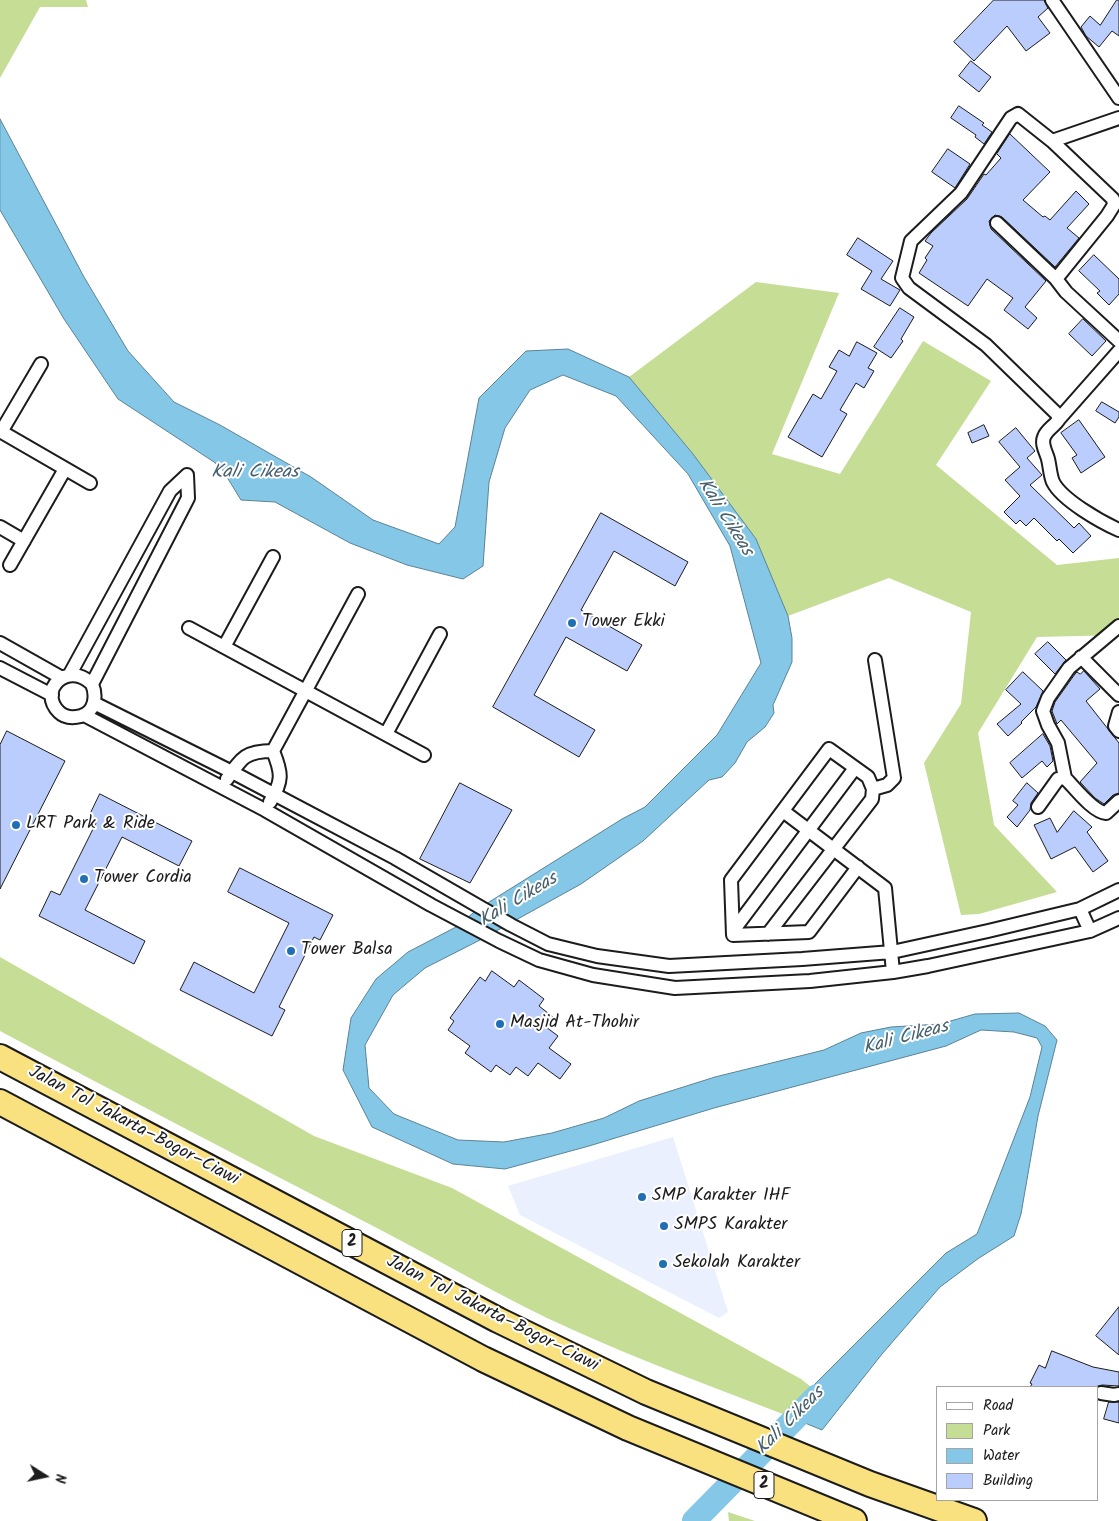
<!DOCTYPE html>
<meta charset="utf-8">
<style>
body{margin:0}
#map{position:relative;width:1119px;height:1521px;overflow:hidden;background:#fff;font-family:Kalam,sans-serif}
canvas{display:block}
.legend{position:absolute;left:936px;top:1386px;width:162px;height:115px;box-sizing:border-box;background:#fff;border:1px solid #a4a4a4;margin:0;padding:6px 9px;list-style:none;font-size:15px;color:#1c1c1c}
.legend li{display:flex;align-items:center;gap:10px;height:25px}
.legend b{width:25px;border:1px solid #a4a4a4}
.north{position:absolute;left:20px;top:1451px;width:50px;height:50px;-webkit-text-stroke:4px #fff;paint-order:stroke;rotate:100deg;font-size:14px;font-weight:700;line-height:20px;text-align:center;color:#1c1c1c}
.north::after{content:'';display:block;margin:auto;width:18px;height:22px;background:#1c1c1c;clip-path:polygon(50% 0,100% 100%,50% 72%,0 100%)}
</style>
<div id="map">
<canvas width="1119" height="1521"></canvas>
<ul class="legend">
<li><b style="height:6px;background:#fff"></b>Road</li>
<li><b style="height:14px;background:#c5dd94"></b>Park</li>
<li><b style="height:14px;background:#85c7e6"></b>Water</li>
<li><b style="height:14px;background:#bacdfd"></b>Building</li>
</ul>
<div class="north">N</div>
</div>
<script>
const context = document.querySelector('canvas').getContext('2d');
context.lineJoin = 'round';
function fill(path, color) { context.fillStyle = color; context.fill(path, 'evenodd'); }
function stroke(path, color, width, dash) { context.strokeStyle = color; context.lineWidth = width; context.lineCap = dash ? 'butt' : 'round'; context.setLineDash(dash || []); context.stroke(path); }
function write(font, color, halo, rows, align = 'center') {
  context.font = font + ' Kalam,sans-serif'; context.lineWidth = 4; context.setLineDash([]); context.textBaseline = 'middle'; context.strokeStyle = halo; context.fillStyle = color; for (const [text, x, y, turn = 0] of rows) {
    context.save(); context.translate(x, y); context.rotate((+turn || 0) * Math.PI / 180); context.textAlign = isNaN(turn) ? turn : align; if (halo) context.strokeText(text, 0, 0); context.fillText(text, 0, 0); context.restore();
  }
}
fill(new Path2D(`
 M673 1137 728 1312 719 1318 520 1215 508 1186Z`), '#eaf0fe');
fill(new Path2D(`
 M0 0H86L88 7H40L0 78Z
 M756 282 839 293 772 454 840 474 923 341 991 381 936 465 1057 565 1119 558V635L1037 637 978 733 994 825 1057 892 979 914 961 915 924 763 961 704 971 612 889 578 788 616 756 539 693 454 629 377Z
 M0 957 314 1136 452 1188 801 1379 811 1387 788 1416C715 1388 642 1361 571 1329 504 1299 441 1261 375 1227 250 1162 125 1098 0 1031Z
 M728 1512 755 1521H729Z`), '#c5dd94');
const water = new Path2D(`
 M0 119 84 277 128 351 174 402 220 425 311 477 373 520 439 544 455 527 479 398 526 351 568 349 629 377 693 454 756 539 788 616 792 638V662L773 705 774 713 765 727 747 742 735 763 722 777 709 780 643 841 581 884 478 941 425 968 393 995 365 1045 369 1088 394 1114 458 1140 504 1142 552 1133 604 1118 639 1101 715 1077 824 1050 861 1033 891 1027 940 1024 975 1014 1019 1013 1045 1026 1057 1040 1038 1116 1021 1214 1014 1236 979 1258 940 1287 882 1354 822 1430 788 1416 812 1387 946 1253 977 1234 1030 1097 1042 1047 1037 1038 1014 1032 981 1030 946 1046 714 1108 589 1146 505 1169 453 1164 372 1127 343 1070 351 1018 376 979 408 952 456 927 478 909 622 819 645 807 717 735 761 663 730 546 688 474 616 396 563 375 530 390 505 428 489 482 483 566 463 579 407 565 350 543 275 502 241 500 222 469 214 462 118 399 64 319 0 210Z`);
fill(water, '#85c7e6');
stroke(water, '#5b8395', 1);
stroke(new Path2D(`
 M694 1521 817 1396`), '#85c7e6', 24);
const building = new Path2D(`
 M994 0H1044L1048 8 1038 17 1050 33 1026 51 1007 26 974 61 954 42Z
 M1117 0H1119V36L1112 31 1099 47 1086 36 1081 27 1090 16 1100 25Z
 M971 61 991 77 979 92 959 76Z
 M959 106 984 123 982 125 992 132 984 144 975 137 976 135 951 118Z
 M1010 134 1050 172 1023 200 1043 217 1045 216 1050 220 1076 191 1089 204 1067 228 1079 238 1055 267 1002 217 995 215 989 221 991 229 1046 281 1025 307 1037 318 1028 329 1004 310 1013 298 987 279 968 306 919 273 927 260 925 258 933 246 925 241 931 233 967 199 984 174 986 175 1001 158 997 154Z
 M948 149 970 164 955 188 932 172Z
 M858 238 893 261 881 279 900 290 890 306 861 289 872 271 847 255Z
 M1094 255 1119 279V294L1109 305 1097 293 1100 291 1079 271Z
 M900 308 914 317 901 339 903 341 891 358 874 347Z
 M1083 319 1106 341 1092 356 1069 334Z
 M857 342 877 353 868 368 874 371 864 388 856 383 840 410 847 414 822 457 788 437 813 394 821 399 837 371 829 367 839 350 849 356Z
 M1102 402 1119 412V417L1115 423 1096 411Z
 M1079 420 1105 457 1081 473 1072 458 1077 455 1061 433Z
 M984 425 989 436 972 443 968 433Z
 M1016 428 1035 451 1027 458 1042 475 1030 485 1074 528 1079 523 1091 536 1073 553 1059 539 1057 541 1034 518 1026 526 1020 520 1016 524 1004 512 1020 496 1005 480 1020 467 999 442Z
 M601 513 688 562 675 586 614 551 581 610 642 645 627 671 566 637 534 695 595 730 579 757 493 707Z
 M1048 642 1066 660 1055 674 1035 654Z
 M1084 671 1100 689 1086 701 1119 743V793L1113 795 1104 804 1095 798 1080 782 1097 763 1061 720 1057 724 1052 711 1055 702 1075 674 1077 672 1080 674Z
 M1023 672 1043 691 1036 707 1021 722 1022 723 1008 736 997 724 1021 704 1006 690Z
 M7 731 65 761 0 889V745Z
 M1043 734 1050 746 1053 761 1047 767 1042 761 1022 778 1010 763Z
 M460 783 512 810 470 883 420 859Z
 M1027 783 1038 793 1031 803 1030 810 1017 827 1007 817 1018 805 1013 801Z
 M100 794 192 841 179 866 122 837 85 910 145 941 134 964 39 916 51 891 60 895 96 823 88 819Z
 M1074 811 1092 827 1087 832 1108 861 1093 872 1075 847 1051 859 1034 825 1050 818 1057 832Z
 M240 868 333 915 320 940 314 937 279 1007 285 1010 272 1036 180 990 194 962 254 993 289 923 228 892Z
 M492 971 514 987 519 980 544 999 539 1006 553 1017 546 1027 558 1036 549 1048 571 1064 560 1079 538 1063 528 1076 516 1067 510 1075 496 1065 491 1072 465 1053 470 1046 448 1030 454 1021 450 1018 480 977 485 981Z
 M1119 1307V1355L1096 1336Z
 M1052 1351 1093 1367 1119 1372V1386L1102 1385 1095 1387H1030L1032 1384 1030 1383 1039 1365 1045 1368Z
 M1109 1402H1119V1423L1104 1419Z`);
fill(building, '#bacdfd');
stroke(building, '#1c1c1c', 1);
const street = new Path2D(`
 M1052 0 1119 98
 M1119 118 1052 141 1018 114 1011 118 961 193 911 241 902 278 909 288 986 345 1057 414 1059 419C1055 426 1047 429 1044 437 1041 444 1046 452 1048 459 1050 467 1050 475 1053 482 1062 500 1101 522 1119 530
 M1052 141 1113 199 1114 205 1107 216 1056 279 1066 292 1119 341
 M997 223 1056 279
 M1059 419 1119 351
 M0 431 90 483
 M1 432 41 364
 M0 527 24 541
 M10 565 65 469
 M189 628 424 755
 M0 643 62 678
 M224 647 273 557
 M1081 657 1119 695
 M0 668 52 695
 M70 674 170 491 187 475
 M92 684C68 660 37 690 59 712 65 718 73 718 81 716 95 712 97 696 92 684L188 498 187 475
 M94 703 232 772 395 858 511 925 548 944 597 956 669 966 802 959 892 952 988 931 1080 909 1119 890
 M1119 712 1115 726 1119 731
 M84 715 265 810 431 905 499 941 539 960 593 975 675 988 810 981 893 972 928 966 1090 931 1119 918
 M386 734 440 634
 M273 751 358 594
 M1065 778 1058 743 1048 725 1043 711 1048 698 1069 668 1119 626
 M227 779C242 757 246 751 273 751
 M873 789 887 785 894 778 875 660
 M270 802C283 781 282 773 273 751
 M1038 807 1058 779 1065 778C1075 788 1093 812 1106 813L1119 801
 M783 811 885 888 893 972
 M1080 909 1090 931
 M733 931 855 768
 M768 934 872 799 873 789 868 777 829 749 731 880 733 935 809 932 858 867
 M1101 1393 1114 1395 1119 1394`);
const highway = new Path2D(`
 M0 1057 498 1320 646 1392 870 1484 974 1521
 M0 1102 483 1359 628 1428 854 1521`);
stroke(street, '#1c1c1c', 16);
stroke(highway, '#1c1c1c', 28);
stroke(street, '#fff', 12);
stroke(highway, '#fae180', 24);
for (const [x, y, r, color] of [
 [572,623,5,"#1f6fb2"],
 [16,825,5,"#1f6fb2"],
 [84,879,5,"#1f6fb2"],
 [291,951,5,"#1f6fb2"],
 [500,1024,5,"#1f6fb2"],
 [642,1197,5,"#1f6fb2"],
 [664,1226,5,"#1f6fb2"],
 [663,1264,5,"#1f6fb2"]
]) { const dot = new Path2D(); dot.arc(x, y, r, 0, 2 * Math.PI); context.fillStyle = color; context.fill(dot); stroke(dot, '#fff', 2); }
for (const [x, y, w] of [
 [352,1243,20],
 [764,1485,20]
]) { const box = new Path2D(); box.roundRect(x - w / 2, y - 13.5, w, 27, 4); context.fillStyle = '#fff'; context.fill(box); stroke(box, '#1c1c1c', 1); }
write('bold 16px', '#1c1c1c', null, [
 ["2",352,1243],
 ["2",764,1485]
]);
write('18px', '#1c1c1c', '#fff', [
 ["Tower Ekki",582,623],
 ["LRT Park & Ride",26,825],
 ["Tower Cordia",94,879],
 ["Tower Balsa",301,951],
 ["Masjid At-Thohir",510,1024],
 ["SMP Karakter IHF",652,1197],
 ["SMPS Karakter",674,1226],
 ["Sekolah Karakter",673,1264]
], 'left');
write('18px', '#1c1c1c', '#fff', [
 ["Jalan Tol Jakarta–Bogor–Ciawi",133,1127,28],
 ["Jalan Tol Jakarta–Bogor–Ciawi",492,1315,27]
]);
write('italic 19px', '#46606d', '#fff', [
 ["Kali Cikeas",255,474],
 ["Kali Cikeas",724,518,58],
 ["Kali Cikeas",519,901,-31],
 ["Kali Cikeas",906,1039,-15],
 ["Kali Cikeas",791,1422,-45]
]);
</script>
